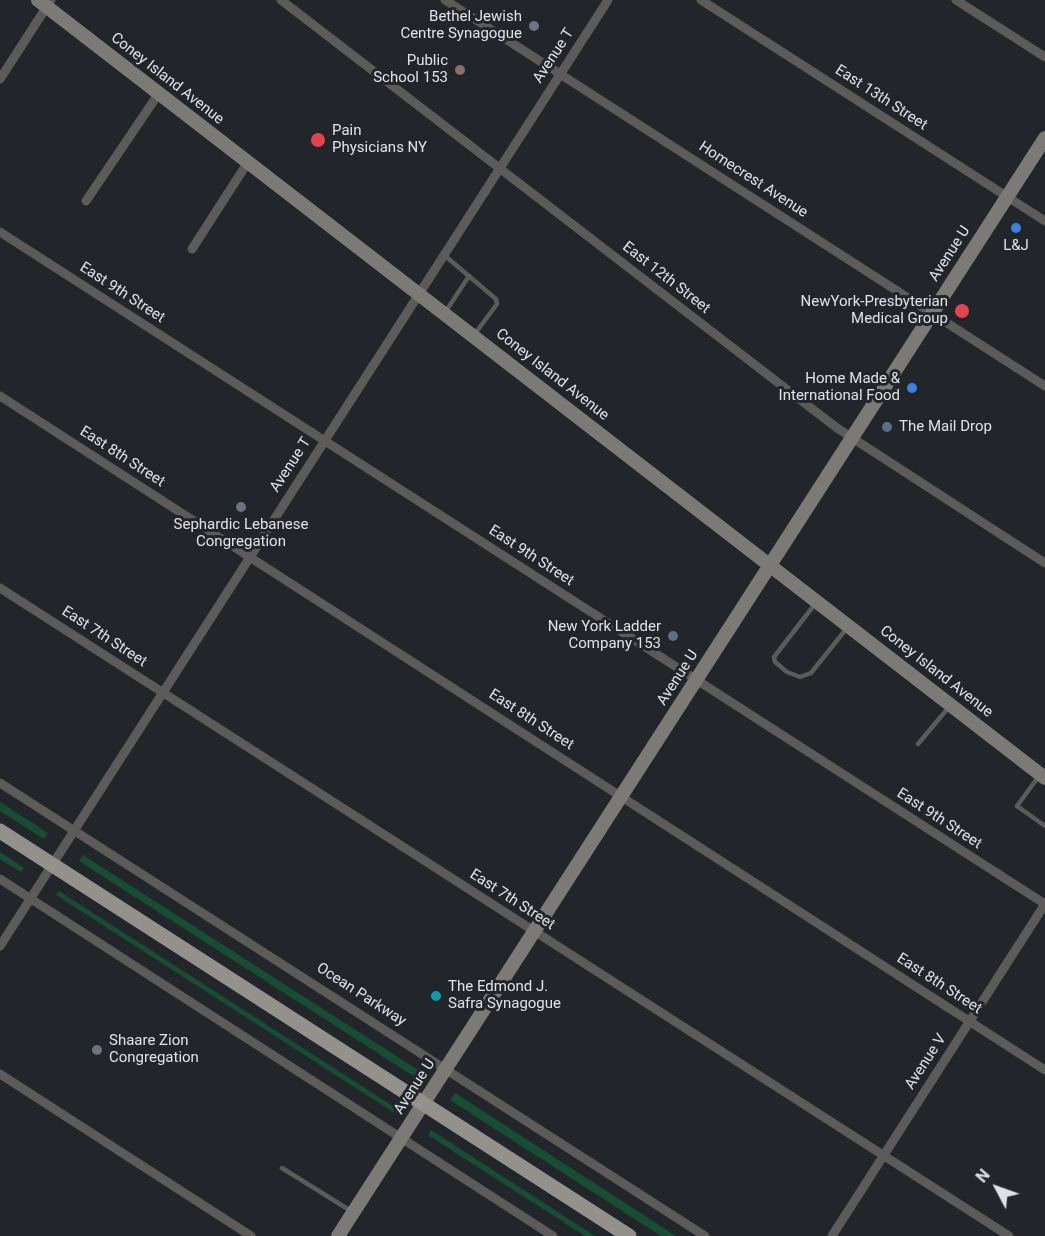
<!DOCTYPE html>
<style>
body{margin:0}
#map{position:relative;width:1045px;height:1236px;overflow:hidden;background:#22262a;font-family:Roboto,sans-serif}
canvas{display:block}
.north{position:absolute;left:967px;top:1158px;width:60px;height:60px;-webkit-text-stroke:4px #22262a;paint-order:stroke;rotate:311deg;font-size:16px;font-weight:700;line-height:24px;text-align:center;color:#dfe2e5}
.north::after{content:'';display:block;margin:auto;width:21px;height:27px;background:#dfe2e5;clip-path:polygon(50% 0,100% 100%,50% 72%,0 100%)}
</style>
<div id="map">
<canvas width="1045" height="1236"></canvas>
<div class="north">N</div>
</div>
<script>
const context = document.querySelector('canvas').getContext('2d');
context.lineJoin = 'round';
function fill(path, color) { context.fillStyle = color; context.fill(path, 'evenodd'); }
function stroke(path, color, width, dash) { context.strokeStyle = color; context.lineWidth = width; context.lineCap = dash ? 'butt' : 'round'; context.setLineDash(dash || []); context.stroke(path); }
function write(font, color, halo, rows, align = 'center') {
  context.font = font + ' Roboto,sans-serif'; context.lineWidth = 6; context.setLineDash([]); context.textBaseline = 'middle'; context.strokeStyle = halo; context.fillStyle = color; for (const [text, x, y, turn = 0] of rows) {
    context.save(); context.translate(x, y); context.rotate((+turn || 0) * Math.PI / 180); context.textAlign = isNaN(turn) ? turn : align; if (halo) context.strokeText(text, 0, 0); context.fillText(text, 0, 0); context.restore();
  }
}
fill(new Path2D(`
 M0 802 48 833 44 839 0 811Z
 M0 852 24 868 21 872 0 859Z
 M83 855 418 1070 415 1077 79 861Z
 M59 891 396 1108 393 1112 56 895Z
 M455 1093 676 1236H661L450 1100Z
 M431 1130 595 1236H585L428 1135Z`), '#174d34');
stroke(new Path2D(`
 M444 255 496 299 497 304 474 335
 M446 311 469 276
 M815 604 774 657 775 662 787 672 800 677 811 673 847 628
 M918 744 949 707
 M1039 776 1017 806 1045 826
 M282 1168 351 1211`), '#5d5b59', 4.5);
stroke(new Path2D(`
 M281 0 837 428 1045 563
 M445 0 1045 386
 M701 0 1045 221
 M956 0 1045 57
 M0 79 51 0
 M86 201 159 93
 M0 232 1045 904
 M192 249 248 162
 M0 396 1045 1070
 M0 588 1009 1236
 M0 783 705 1236
 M0 879 553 1236
 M0 946 608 0
 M0 1074 251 1236
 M832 1236 1045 904`), '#5d5b59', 9);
stroke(new Path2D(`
 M38 0 1045 778
 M338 1236 1045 138`), '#7c7a76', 14);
stroke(new Path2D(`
 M0 831 629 1236`), '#94918c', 15);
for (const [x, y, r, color] of [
 [534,26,6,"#6b7280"],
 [460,70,6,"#8d6e63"],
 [318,140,8,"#e0444e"],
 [1016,228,6,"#3f7fe0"],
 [962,311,8,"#e0444e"],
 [912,388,6,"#3f7fe0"],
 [887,427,6,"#5c6f8a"],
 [241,507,6,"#6b7280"],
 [673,636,6,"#5c6f8a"],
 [436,996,6,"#0f9aa8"],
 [97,1050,6,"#6b7280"]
]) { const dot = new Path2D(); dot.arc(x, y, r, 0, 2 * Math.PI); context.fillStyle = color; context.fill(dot); stroke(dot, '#22262a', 2); }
write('15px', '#dfe2e5', '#22262a', [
 ["Bethel Jewish",522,17],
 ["Centre Synagogue",522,34],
 ["Public",448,61],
 ["School 153",448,78],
 ["Pain",332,131,"left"],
 ["Physicians NY",332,148,"left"],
 ["L&J",1016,246,"center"],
 ["NewYork-Presbyterian",948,302],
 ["Medical Group",948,319],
 ["Home Made &",900,379],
 ["International Food",900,396],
 ["The Mail Drop",899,427,"left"],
 ["Sephardic Lebanese",241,525,"center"],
 ["Congregation",241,542,"center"],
 ["New York Ladder",661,627],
 ["Company 153",661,644],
 ["The Edmond J.",448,987,"left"],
 ["Safra Synagogue",448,1004,"left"],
 ["Shaare Zion",109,1041,"left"],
 ["Congregation",109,1058,"left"]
], 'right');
write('15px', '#dfe2e5', '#22262a', [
 ["Avenue T",554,56,-57],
 ["Coney Island Avenue",167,79,38],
 ["East 13th Street",881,98,33],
 ["Homecrest Avenue",753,180,33],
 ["Avenue U",950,254,-57],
 ["East 12th Street",666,278,38],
 ["East 9th Street",122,293,33],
 ["Coney Island Avenue",552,375,38],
 ["East 8th Street",122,457,33],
 ["Avenue T",291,465,-57],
 ["East 9th Street",531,556,33],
 ["East 7th Street",104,637,33],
 ["Coney Island Avenue",936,672,38],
 ["Avenue U",678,678,-57],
 ["East 8th Street",531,720,33],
 ["East 9th Street",939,819,33],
 ["East 7th Street",512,900,33],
 ["East 8th Street",939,984,33],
 ["Ocean Parkway",361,995,33],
 ["Avenue V",926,1062,-57],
 ["Avenue U",415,1087,-57]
]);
</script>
